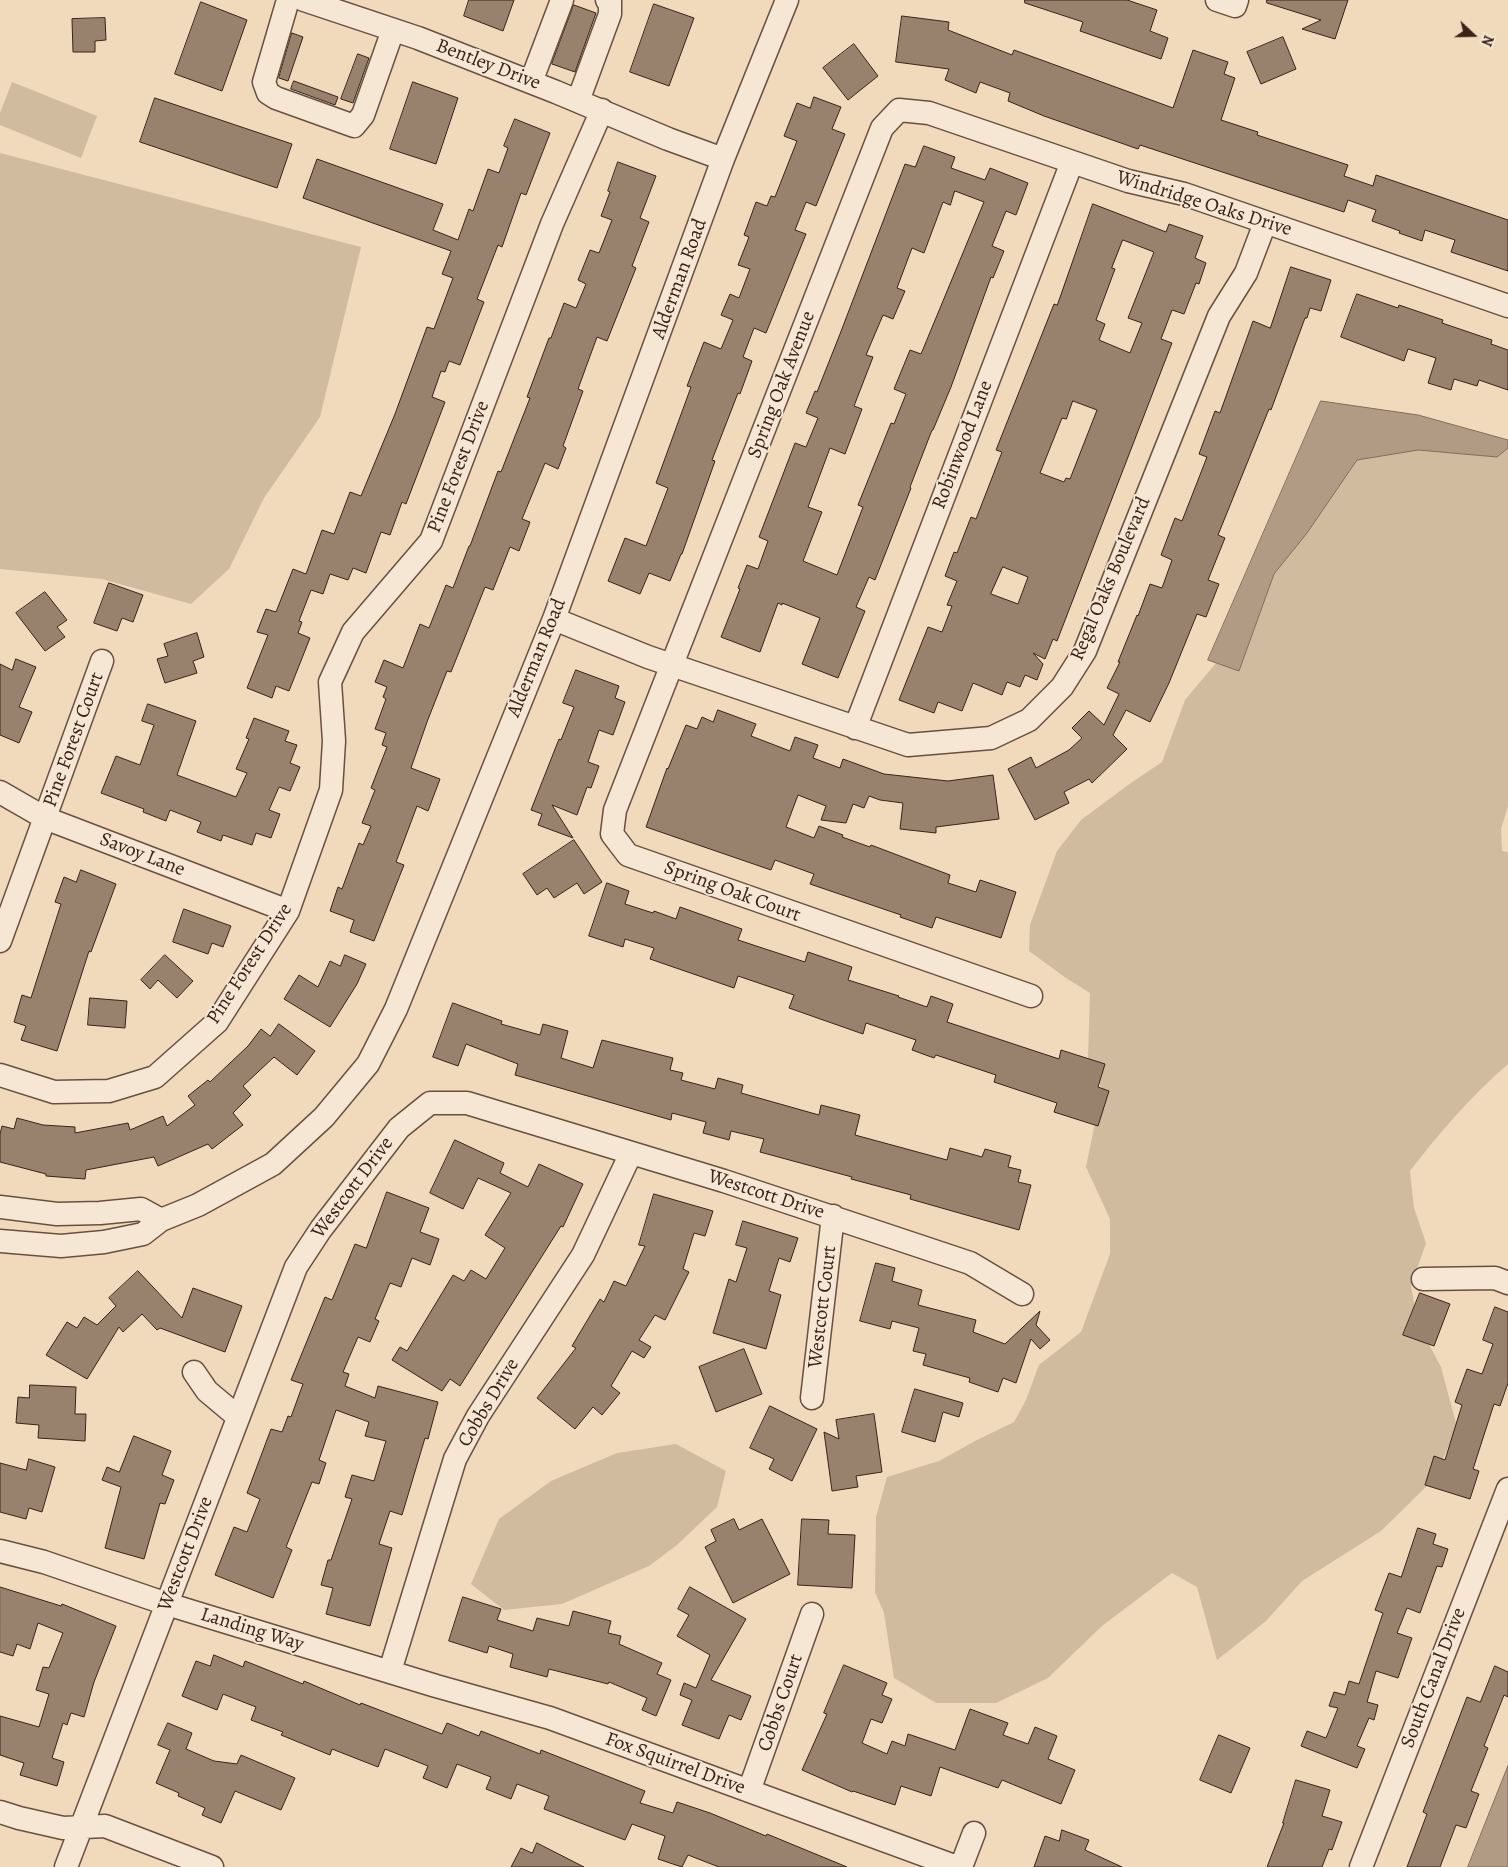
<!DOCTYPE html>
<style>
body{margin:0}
#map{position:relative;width:1508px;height:1867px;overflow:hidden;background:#f0dabb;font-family:Alegreya,serif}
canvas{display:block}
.north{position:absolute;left:1448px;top:10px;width:50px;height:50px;-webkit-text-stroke:4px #f5e7d3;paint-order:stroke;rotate:111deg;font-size:14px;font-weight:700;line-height:20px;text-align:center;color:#3a2218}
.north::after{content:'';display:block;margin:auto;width:18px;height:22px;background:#3a2218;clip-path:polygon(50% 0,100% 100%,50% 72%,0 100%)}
</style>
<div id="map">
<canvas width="1508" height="1867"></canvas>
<div class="north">N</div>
</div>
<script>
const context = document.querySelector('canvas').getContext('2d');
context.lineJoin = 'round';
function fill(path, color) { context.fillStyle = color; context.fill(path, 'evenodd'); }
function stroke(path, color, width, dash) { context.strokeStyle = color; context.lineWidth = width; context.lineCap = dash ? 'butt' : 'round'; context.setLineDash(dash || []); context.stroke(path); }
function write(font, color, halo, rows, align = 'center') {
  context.font = font + ' Alegreya,serif'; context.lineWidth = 4; context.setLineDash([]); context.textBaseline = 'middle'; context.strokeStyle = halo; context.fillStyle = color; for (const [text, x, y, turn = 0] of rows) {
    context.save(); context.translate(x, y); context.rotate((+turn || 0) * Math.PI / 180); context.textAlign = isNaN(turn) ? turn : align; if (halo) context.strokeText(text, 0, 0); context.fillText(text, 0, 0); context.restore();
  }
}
fill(new Path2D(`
 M12 82 97 116 81 158 0 125V113Z
 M0 153 361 247 320 417 264 498 229 569 191 604 102 579 0 569Z
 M1508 448V806L1501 829 1502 851 1508 852V1064C1471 1096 1440 1132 1410 1171L1414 1208 1426 1243 1411 1286 1418 1324 1441 1367 1457 1427 1434 1479 1381 1531 1302 1581 1266 1621 1217 1660 1197 1587 1172 1573 1102 1626 1048 1678 996 1703H936L894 1678 884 1613 875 1592 876 1517 887 1477 939 1461 977 1440 1014 1422 1026 1400 1039 1365 1081 1332 1110 1254V1219L1086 1167 1102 1089 1088 1057 1090 993 1066 978 1029 951 1030 925 1057 851 1081 820 1128 785 1162 762 1185 700 1216 663 1239 671 1274 574 1307 533 1357 460 1418 450 1497 457Z
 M676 1444 726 1471 717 1507 677 1545 649 1566 562 1604 504 1610 471 1584 499 1519 551 1481 617 1453Z`), '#d1bb9f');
const water = new Path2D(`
 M1321 401 1418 415 1508 440V448L1497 457 1418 450 1357 460 1307 533 1274 574 1239 671 1208 660Z
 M1508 1766V1867H1468Z`);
fill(water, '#b29b84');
stroke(water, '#826b59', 1);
const building = new Path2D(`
 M469 0H514L503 31 464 16Z
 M1025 0H1127L1157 10 1150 31 1168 38 1161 59 1080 31 1083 22 1025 3Z
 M1267 0H1348L1335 39 1302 29 1321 20 1267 3Z
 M201 2 247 20 222 91 175 74Z
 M654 4 694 18 669 86 630 72Z
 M574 5 596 13 575 72 552 64Z
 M902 16 949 22 948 30 1012 55 1014 50 1173 108 1193 50 1228 62 1224 74 1235 78 1221 120 1258 132 1257 135 1348 165 1344 176 1373 186 1376 175 1508 220V271L1451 252 1455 240 1425 230 1422 241 1399 233 1400 231 1372 221 1376 210 1348 200 1344 212 1140 145 1138 149 1044 116 1008 101 1010 93 980 82 976 93 945 80 949 69 896 62Z
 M105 18 106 40 95 41V52H73L72 19Z
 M292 33 303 37 288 81 279 78Z
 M1283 37 1296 69 1261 84 1247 52Z
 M854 44 878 76 848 100 823 68Z
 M358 54 369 58 353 103 341 99Z
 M294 81 338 97 335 105 291 89Z
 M413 82 458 98 436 164 390 149Z
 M814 97 841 107 832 129 845 134 816 206 806 202 795 230 806 234 766 333 754 328 743 357 752 361 740 394 738 393 712 460 715 461 682 554H681L670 581 649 573 640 594 608 581 625 538 646 546 668 488 656 483 691 387 687 386 704 342 721 349 733 320 721 315 730 294 739 298 750 269 738 265 749 237 744 235 756 202 767 206 771 196 775 197 797 141 784 136 797 103 810 108Z
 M155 98 292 144 277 188 140 142Z
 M515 119 550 133 526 195 521 193 502 247 498 245 477 299 484 302 460 365 449 361 445 372 441 371 432 397 445 402 406 504 402 502 390 535 381 532 366 573 353 568 348 580 330 574 323 594 311 590 299 621 302 622 298 633 310 638 289 691 276 686 272 698 247 688 268 635 257 632 266 609 276 612 293 569 306 574 322 530 334 534 350 492 361 496 395 414 427 327 434 329 453 278 442 274 451 251 303 198 317 159 443 204 433 230 458 240 469 209 473 211 488 169 499 173 508 148 504 146Z
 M924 146 955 157 951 168 985 180 990 168 1028 183 1016 215 1006 211 992 246 1004 251 993 278 991 277 951 387 933 430H932L910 487 911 488 875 580 869 577 856 607 865 611 838 678 802 664 820 618 782 603V605L778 603 760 652 721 637 740 589 738 588 747 565 758 569 768 541 759 537 795 443 806 447 818 418 806 413 815 391 817 392 840 334 905 164 915 167ZM955 191 984 202 921 354 910 350 894 389 906 394 894 424 891 423 858 505 863 507 837 575 803 561 822 512 808 507 830 448 845 454 862 409 854 406 873 357 866 355 883 315 893 319 905 291 897 288 912 248 924 253 943 202 950 205Z
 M618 162 656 176 640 218 649 222 632 266 636 268 607 341 597 337 578 389 583 391 563 446 566 448 558 469 545 463 522 519 530 522 519 551 510 547 493 590 485 587 451 672 447 671 427 722 411 768 440 779 428 811 417 806 396 862 404 865 374 941 350 932 354 920 330 911 338 887 342 889 359 843 363 845 371 826 362 823 375 790 371 788 387 747 382 745 386 733 375 729 386 699 383 697 387 687 375 682 384 660 403 668 420 624 429 628 446 585 453 588 469 546H470L498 471 501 472 530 398 527 397 549 338H551L564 303 576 308 586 284 578 280 590 250 599 253 612 220 601 216 610 192 608 191Z
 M1093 204 1166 232 1169 224 1203 236 1195 258 1206 263 1199 284 1196 283 1184 314 1172 310 1161 339 1172 343 1057 641 1053 639 1045 659 1033 653 1043 664 1037 680 1025 675 1020 687 1007 682 1002 695 973 683 962 711 938 702 934 713 899 700 928 627 942 632 952 606 947 605 957 581 945 576 954 552 957 553 971 517 976 519 1002 452 996 450 1054 304 1057 305ZM1123 240 1154 252 1128 318 1142 323 1130 353 1099 340 1105 324 1096 320 1115 269 1112 268ZM1073 401 1097 410 1070 479 1066 478 1064 482 1040 473 1062 418 1066 419ZM1003 567 1028 577 1018 604 991 594Z
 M1291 267 1331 280 1321 311 1310 308 1307 318H1305L1271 410 1269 409 1218 535 1225 538 1208 580 1219 584 1206 617 1197 614 1169 683 1150 722 1126 710 1113 735 1127 749 1092 783 1089 779 1064 792 1069 803 1035 820 1008 769 1031 757 1036 768 1069 750 1082 738 1072 728 1089 711 1104 725 1119 694 1107 688 1120 662H1118L1137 615 1138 616 1150 584 1162 588 1172 560 1161 555 1175 518 1182 521 1207 457 1199 454 1215 411 1220 413 1253 321 1270 328Z
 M1357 294 1398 308 1399 305 1443 320 1442 323 1492 340 1491 344 1508 350V390L1479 380 1477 386 1454 379 1451 390 1428 383 1436 358 1408 349 1404 361 1341 337Z
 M109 583 143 595 133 622 122 618 117 631 94 623Z
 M45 592 67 620 57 627 65 637 45 651 16 613Z
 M197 633 204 657 193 661 197 673 165 683 157 659 168 656 164 644Z
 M16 659 36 667 19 707 32 712 19 743 0 735V664L12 670Z
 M576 670 619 686 615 698 625 702 613 735 599 730 588 762 599 766 591 788 587 787 577 815 552 805 573 838 538 825 542 814 531 810 559 739 561 740 574 707 563 703Z
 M148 704 196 721 177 775 236 797 247 773 236 769 249 739 246 738 254 718 289 731 285 741 297 745 290 763 300 767 290 791 279 787 269 810 280 814 271 838 256 833 252 845 223 835 221 841 197 832 201 822 170 810 166 821 143 812 144 809 101 793 116 756 140 765 154 725 142 721Z
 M718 710 756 724 751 736 790 751 795 737 818 745 813 758 840 768 843 759 884 774 948 781 993 775 999 819 936 827V833L900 829 903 803 880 800 869 796 864 808 853 804 846 823 821 820 826 806 798 795 786 827 814 838 819 826 843 835 842 837 870 847 871 845 950 875 948 883 976 892 980 880 1016 892 1001 938 936 917 932 928 900 917 901 915 810 884 814 874 775 860 771 870 646 827 667 768 668 769 686 725 697 729 702 717 713 722Z
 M574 840 602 882 584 894 577 883 554 898 547 888 537 895 523 874Z
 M81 870 116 884 91 952 89 951 57 1051 21 1040 26 1026 14 1022 22 995 31 998 61 904 55 902 64 877 76 882Z
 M607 883 629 891 625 904 653 913 654 911 676 919 680 907 742 929 738 940 805 962 808 952 852 967 848 980 899 996 898 997 927 1007 931 996 953 1004 947 1022 1059 1059 1061 1050 1105 1064 1098 1087 1109 1091 1098 1126 1054 1112 1057 1103 994 1082 996 1075 936 1055 934 1058 912 1050 916 1040 866 1023 863 1034 789 1008 794 995 738 976 734 988 650 959 654 948 625 939 623 947 589 936Z
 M184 909 231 926 223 947 212 943 208 954 173 942Z
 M165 955 193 981 177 998 158 980 150 989 141 980Z
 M345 955 366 964 357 984 330 1027 284 999 299 975 318 987 330 961 340 966Z
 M90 998 127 1001 125 1028 88 1025Z
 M453 1003 502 1021 501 1024 540 1035 543 1024 568 1031 561 1058 593 1068 602 1040 673 1058 670 1070 683 1073 681 1080 715 1089 718 1078 743 1085 741 1093 819 1115 821 1105 860 1115 855 1135 947 1160 950 1148 982 1157 985 1149 1011 1156 1008 1167 1021 1170 1018 1182 1031 1185 1019 1230 910 1199 911 1195 851 1179 852 1177 760 1152 764 1139 731 1131 729 1140 703 1133 706 1122 672 1113 671 1120 515 1075 518 1064 466 1044 458 1066 433 1057Z
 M279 1024 315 1051 297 1075 274 1057 243 1086 251 1095 233 1113 243 1125 212 1149 208 1144 158 1166 154 1157 86 1170 85 1179 46 1176V1174L0 1162V1134L2 1126 14 1129 17 1118 43 1125 75 1127V1133L128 1123 130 1130 163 1116 167 1126 195 1105 188 1096 208 1080 210 1082 248 1046 261 1029 270 1036Z
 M455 1140 504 1163 500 1173 528 1187 539 1164 583 1184 563 1227 561 1226 460 1386 450 1379 442 1391 392 1360 400 1347 407 1351 453 1275 464 1281 471 1270 486 1279 505 1248 485 1235 511 1193 478 1178 463 1209 430 1193Z
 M387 1192 429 1208 420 1232 439 1239 430 1265 412 1258 401 1287 390 1283 375 1319 379 1321 370 1342 358 1337 343 1372 349 1374 345 1386 375 1398 378 1386 438 1402 428 1439 425 1438 402 1515 390 1511 379 1544 392 1548 370 1626 326 1614 333 1588 321 1585 328 1560H331L352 1499 345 1497 352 1475 374 1481 386 1441 365 1436 369 1422 336 1410 319 1460 326 1463 319 1484 312 1482 286 1547 292 1550 273 1598 215 1575 234 1527 247 1532 260 1499 247 1493 271 1429 282 1432 288 1416 291 1417 303 1384 291 1380 325 1297 332 1300 355 1244 366 1248Z
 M654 1194 713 1211 705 1236 694 1233 683 1269 689 1272 665 1320 655 1315 639 1340 651 1347 644 1358 632 1351 611 1386 620 1393 602 1415 593 1407 575 1429 537 1398 576 1348 572 1346 600 1299 604 1302 614 1281 626 1286 645 1246 639 1245Z
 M743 1221 798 1238 790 1262 779 1258 769 1291 781 1295 766 1349 713 1333 729 1279 736 1282 747 1248 736 1245Z
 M876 1263 895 1268 892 1281 922 1290 918 1305 976 1320 973 1332 1005 1344 1040 1311 1036 1325 1050 1340 1040 1349 1031 1339 1016 1383 1003 1378 998 1392 969 1382 970 1378 923 1365 926 1354 913 1351 919 1328 892 1321 890 1329 860 1321Z
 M138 1271 182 1318 193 1288 242 1306 225 1352 160 1328 157 1330 142 1314 123 1332 119 1327 87 1379 46 1355 67 1322 77 1328 84 1317 97 1325 116 1306 109 1298Z
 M1420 1293 1450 1304 1434 1346 1403 1335Z
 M1495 1307 1508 1312V1383L1500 1406 1494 1404 1473 1469 1479 1471 1470 1499 1425 1485 1434 1456 1445 1460 1462 1405 1455 1402 1467 1369 1482 1374 1493 1344 1483 1340Z
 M744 1349 762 1394 716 1412 699 1367Z
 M30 1385 76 1387 75 1414H86L85 1441 38 1438 39 1425 16 1423 18 1397 29 1398Z
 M915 1389 963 1403 959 1417 943 1412 935 1442 902 1432Z
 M770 1406 817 1429 792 1481 769 1469 774 1459 750 1448Z
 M874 1414 882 1472 856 1476 858 1487 832 1491 824 1432 839 1439 836 1420Z
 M134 1436 171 1451 162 1475 174 1480 165 1504 160 1503 144 1559 105 1548 121 1487 102 1480 107 1467 119 1472Z
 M29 1459 55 1467 42 1512 29 1508 26 1519 0 1512V1463L26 1470Z
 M734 1519 739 1530 762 1519 790 1574 733 1603 705 1547 716 1541 711 1530Z
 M802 1519 829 1520 828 1534 855 1535 852 1588 798 1585Z
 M1418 1528 1436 1534 1433 1544 1448 1549 1442 1567 1437 1566 1420 1613 1407 1608 1397 1633 1412 1638 1398 1678 1376 1671 1367 1702 1378 1705 1374 1720 1369 1718 1357 1746 1365 1749 1357 1768 1301 1746 1307 1731 1326 1738 1338 1708 1329 1706 1334 1692 1345 1695 1349 1681 1359 1684 1383 1613 1375 1610 1389 1573 1401 1577Z
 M0 1587 61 1606 62 1604 116 1626 94 1682 84 1717 71 1713 67 1725 63 1723 52 1758 64 1762 57 1786 20 1775 24 1763 0 1755V1716L39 1727 49 1694 36 1690 43 1667 49 1668 63 1633 38 1623 30 1649 17 1644 13 1656 0 1652Z
 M690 1587 746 1619 711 1680 751 1696 741 1720 729 1715 719 1739 682 1725 692 1700 680 1695 684 1683 696 1688 710 1655 677 1636 689 1615 678 1609Z
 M463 1597 501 1609 497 1620 533 1631 537 1618 569 1626 573 1611 611 1621 608 1633 621 1636 619 1644 662 1663 657 1674 671 1680 656 1716 642 1710 647 1698 609 1682 608 1684 549 1669 547 1677 510 1667 513 1654 489 1646 487 1653 449 1641Z
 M214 1655 243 1667 245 1661 303 1684 304 1681 360 1705 361 1703 442 1734 447 1723 479 1736 481 1731 540 1754 541 1750 645 1791 640 1803 673 1813 677 1802 710 1813 766 1836 767 1834 847 1867H719L688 1855 682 1867 658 1859 665 1836 632 1824 625 1840 544 1809 549 1796 517 1784 511 1799 486 1789 491 1777 457 1764 447 1788 423 1778 428 1766 385 1749 378 1767 332 1749 330 1755 281 1735 283 1732 251 1720 256 1707 223 1694 217 1710 182 1696 196 1661 210 1666Z
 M844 1665 887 1683 882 1695 892 1699 882 1723 871 1719 862 1743 887 1754 892 1741 905 1746 908 1734 955 1750 970 1709 1008 1723 1003 1735 1028 1744 1035 1727 1057 1736 1048 1759 1075 1770 1061 1804 1002 1780 998 1788 940 1767 931 1796 901 1786 895 1805 853 1791 852 1792 802 1770 827 1714 824 1713Z
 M1495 1666 1508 1672V1697L1504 1695 1484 1746 1488 1748 1471 1791 1479 1794 1466 1828 1456 1825 1440 1867H1407L1427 1814 1423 1812 1467 1697 1480 1702Z
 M168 1723 192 1733 186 1749 214 1761 237 1764 241 1755 295 1778 281 1810 235 1791 221 1823 202 1815 205 1808 178 1796 179 1793 156 1783 170 1750 158 1745Z
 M1219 1735 1250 1748 1231 1793 1200 1780Z
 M1296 1780 1330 1790 1322 1816 1342 1822 1332 1850 1329 1849 1322 1867H1267L1284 1823H1283Z
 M1062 1830 1089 1840 1085 1850 1122 1867H1034L1045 1836 1059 1841Z
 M537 1843 584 1867H511L521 1848 532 1853Z`);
fill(building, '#99826d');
stroke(building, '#3a2218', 1);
const minor = new Path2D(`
 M288 0 264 82 268 93 276 98 354 126 363 115 393 30
 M304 0 418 38 556 92 668 139 723 159
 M1217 0 1235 6 1237 0
 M531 82 562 0
 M578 101 610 14V1L607 0
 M554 619 648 657 908 745 991 738 1029 720 1062 687 1085 651 1219 316 1246 273 1265 223
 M855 728 1072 162
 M0 792 45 818 288 911
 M0 941 102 661
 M1031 996 628 855 612 834 615 810 882 128 899 110 929 113 1128 181 1184 194 1508 306
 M0 1075 54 1092 109 1091 155 1077 217 1022 288 911 331 790 334 741 330 682 353 632 431 541 552 224 602 110
 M0 1207 57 1214 100 1213 141 1209 161 1220
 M0 1241 61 1246 104 1242 143 1234 161 1220 198 1205 273 1164 324 1117 368 1064 396 1009 554 619 723 159 787 0
 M1423 1279 1495 1278 1508 1283
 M194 1372 207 1391 238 1417
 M812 1398 833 1216
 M0 1551 44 1562 167 1604 436 1686 550 1718 957 1867
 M390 1671 455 1459 478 1416 583 1255 631 1153
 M749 1791 812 1614
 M0 1812 19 1818 63 1828 105 1826 212 1867
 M66 1867 296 1267 321 1229 399 1128 430 1103H467L724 1181 970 1263 1022 1294
 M961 1867 974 1833
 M1361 1867 1508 1489`);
stroke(minor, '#685041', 25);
stroke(minor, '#f5e7d3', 22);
write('20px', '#3a2218', '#f5e7d3', [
 ["Bentley Drive",488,65,21],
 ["Windridge Oaks Drive",1204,204,17],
 ["Alderman Road",680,279,-70],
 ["Spring Oak Avenue",782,385,-69],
 ["Robinwood Lane",963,445,-69],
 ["Pine Forest Drive",459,467,-69],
 ["Regal Oaks Boulevard",1111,579,-67],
 ["Alderman Road",537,658,-68],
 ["Pine Forest Court",74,740,-70],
 ["Savoy Lane",142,855,21],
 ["Spring Oak Court",732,892,20],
 ["Pine Forest Drive",250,964,-57],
 ["Westcott Drive",353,1188,-53],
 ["Westcott Drive",766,1195,18],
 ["Westcott Court",823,1307,-83],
 ["Cobbs Drive",489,1403,-59],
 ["Westcott Drive",186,1554,-69],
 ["Landing Way",252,1630,17],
 ["South Canal Drive",1434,1678,-69],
 ["Cobbs Court",781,1703,-71],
 ["Fox Squirrel Drive",675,1764,20]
]);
</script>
